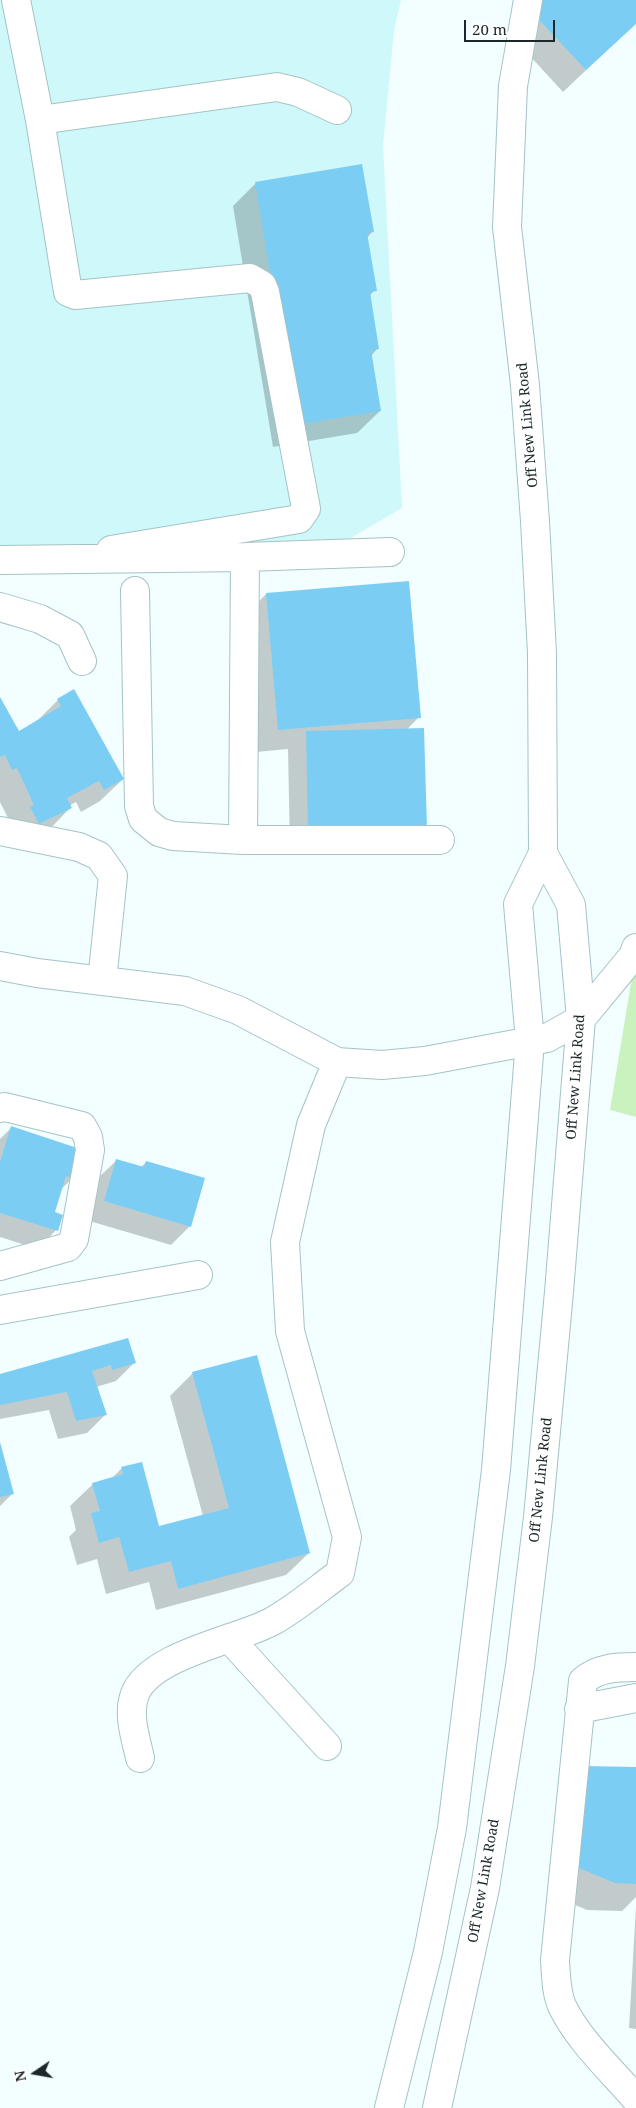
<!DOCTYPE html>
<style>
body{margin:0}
#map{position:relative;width:636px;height:2108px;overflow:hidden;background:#f2feff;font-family:"Noto Serif",serif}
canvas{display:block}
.north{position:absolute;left:10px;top:2048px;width:50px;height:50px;-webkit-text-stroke:4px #fff;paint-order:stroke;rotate:258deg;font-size:14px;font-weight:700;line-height:20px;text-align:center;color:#1b2728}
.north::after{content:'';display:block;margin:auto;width:18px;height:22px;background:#1b2728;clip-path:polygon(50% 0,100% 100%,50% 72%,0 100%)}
.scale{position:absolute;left:464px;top:20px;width:91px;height:22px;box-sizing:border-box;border:2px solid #1b2728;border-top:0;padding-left:6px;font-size:15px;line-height:18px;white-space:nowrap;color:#1b2728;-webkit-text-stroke:4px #fff;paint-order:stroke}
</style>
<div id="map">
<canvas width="636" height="2108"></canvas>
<div class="north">N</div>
<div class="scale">20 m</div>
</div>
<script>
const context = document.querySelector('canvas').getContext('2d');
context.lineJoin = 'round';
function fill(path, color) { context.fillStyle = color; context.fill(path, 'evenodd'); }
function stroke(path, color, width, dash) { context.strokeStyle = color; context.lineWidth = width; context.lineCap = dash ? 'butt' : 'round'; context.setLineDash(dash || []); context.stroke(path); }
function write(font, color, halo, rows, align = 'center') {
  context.font = font + ' "Noto Serif",serif'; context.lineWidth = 4; context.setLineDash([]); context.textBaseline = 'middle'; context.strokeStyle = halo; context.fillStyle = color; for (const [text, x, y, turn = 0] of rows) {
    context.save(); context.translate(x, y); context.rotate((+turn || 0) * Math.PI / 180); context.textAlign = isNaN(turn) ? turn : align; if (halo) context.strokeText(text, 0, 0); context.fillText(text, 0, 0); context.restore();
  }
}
fill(new Path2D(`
 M0 0H401L394 30 383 146 402 508 327 552 0 565Z`), '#cef8fa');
fill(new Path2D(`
 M634 965H636V1117L610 1110Z`), '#caf2bf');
fill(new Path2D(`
 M636 0V23L563 92 507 31 529 9Z
 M255 184 372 232 367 238 375 290 369 296 378 348 371 356 380 411 357 433 273 447 233 206Z
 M266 594 419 717 290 850 288 749 256 752 244 617Z
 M0 699 18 732 35 723 58 700 123 779 100 801 81 812 76 802 69 806 70 808 48 831 12 826 0 802Z
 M11 1128 73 1178 60 1190 53 1213 56 1230 38 1249 0 1237V1139Z
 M117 1160 141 1167 146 1162 190 1226 171 1245 86 1220 98 1178Z
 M134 1363 116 1381 96 1387 105 1415 87 1433 58 1439 49 1410 0 1419V1375Z
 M193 1373 309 1553 286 1575 156 1610 149 1582 106 1594 97 1559 77 1565 69 1537 76 1530 70 1506 93 1484 111 1479 121 1469 141 1463 158 1528 203 1516 170 1396Z
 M0 1444 12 1494 0 1506Z
 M585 1767 636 1768V1897L622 1911 587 1910 547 1893 557 1795Z
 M636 1907V2029L629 2028Z`), '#0003');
fill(new Path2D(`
 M537 0H636V24L586 70 528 8Z
 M362 164 374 232 367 233 377 291 370 292 379 349 371 350 381 411 295 425 255 182Z
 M409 581 421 718 278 730 266 593Z
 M74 689 124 779 104 790 99 781 67 798 72 808 39 824 30 807 34 805 17 768 12 770 5 755 0 757V697L19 731 61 706 57 699Z
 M424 728 427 829 308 832 306 731Z
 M11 1126 83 1150 74 1178 66 1176 55 1212 63 1215 58 1231 0 1213V1162Z
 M116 1159 144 1167 146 1161 205 1178 191 1227 104 1201Z
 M128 1338 136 1363 112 1370 111 1365 92 1371 107 1415 76 1421 67 1392 0 1405V1374Z
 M257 1355 310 1553 178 1589 171 1561 129 1572 119 1537 99 1543 91 1513 100 1511 92 1483 123 1474 121 1467 142 1462 159 1526 229 1508 192 1372Z
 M0 1442 14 1494 0 1497Z
 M584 1766 636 1767V1884L615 1883 574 1866Z`), '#7ccdf4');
const minor = new Path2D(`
 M16 0 40 120 68 292 75 295 250 278 262 285 265 292 305 503 306 509 299 519 111 550
 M40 120 277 87 298 92 337 110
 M0 560 245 557 390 552
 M135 591 139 806 143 819 159 832 173 836 243 840H440
 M0 607 40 619 70 635 82 661
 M0 831 79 847 99 856 113 876 102 981
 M243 840 245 557
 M0 966 37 973 185 991 238 1010 337 1062
 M0 1108 5 1107 82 1126 88 1137 90 1150 74 1239 68 1247 0 1266
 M0 1310 198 1275
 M229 1638 327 1746
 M636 1667C617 1667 597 1668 583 1681L555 1960C556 1975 556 1992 562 2006 579 2041 611 2070 636 2099
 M579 1709 636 1698
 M140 1758C136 1739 127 1714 135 1694 150 1655 237 1640 271 1622 295 1609 318 1589 340 1573L347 1537 290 1331 285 1242 311 1125 337 1062 382 1065 425 1061 547 1038 581 1019 633 956 636 948
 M389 2108 428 1952 452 1828 496 1470 530 1041 518 904 543 853 542 653 535 521 525 385 507 227 513 86 528 0
 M437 2108 485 1888 520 1666 538 1517 559 1292 581 1019 571 905 543 853`);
stroke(minor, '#a5c3c5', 30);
stroke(minor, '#fff', 28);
write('14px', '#1b2728', '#fff', [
 ["Off New Link Road",528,425,-95],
 ["Off New Link Road",576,1077,-86],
 ["Off New Link Road",541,1480,-84],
 ["Off New Link Road",484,1881,-80]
]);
</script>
